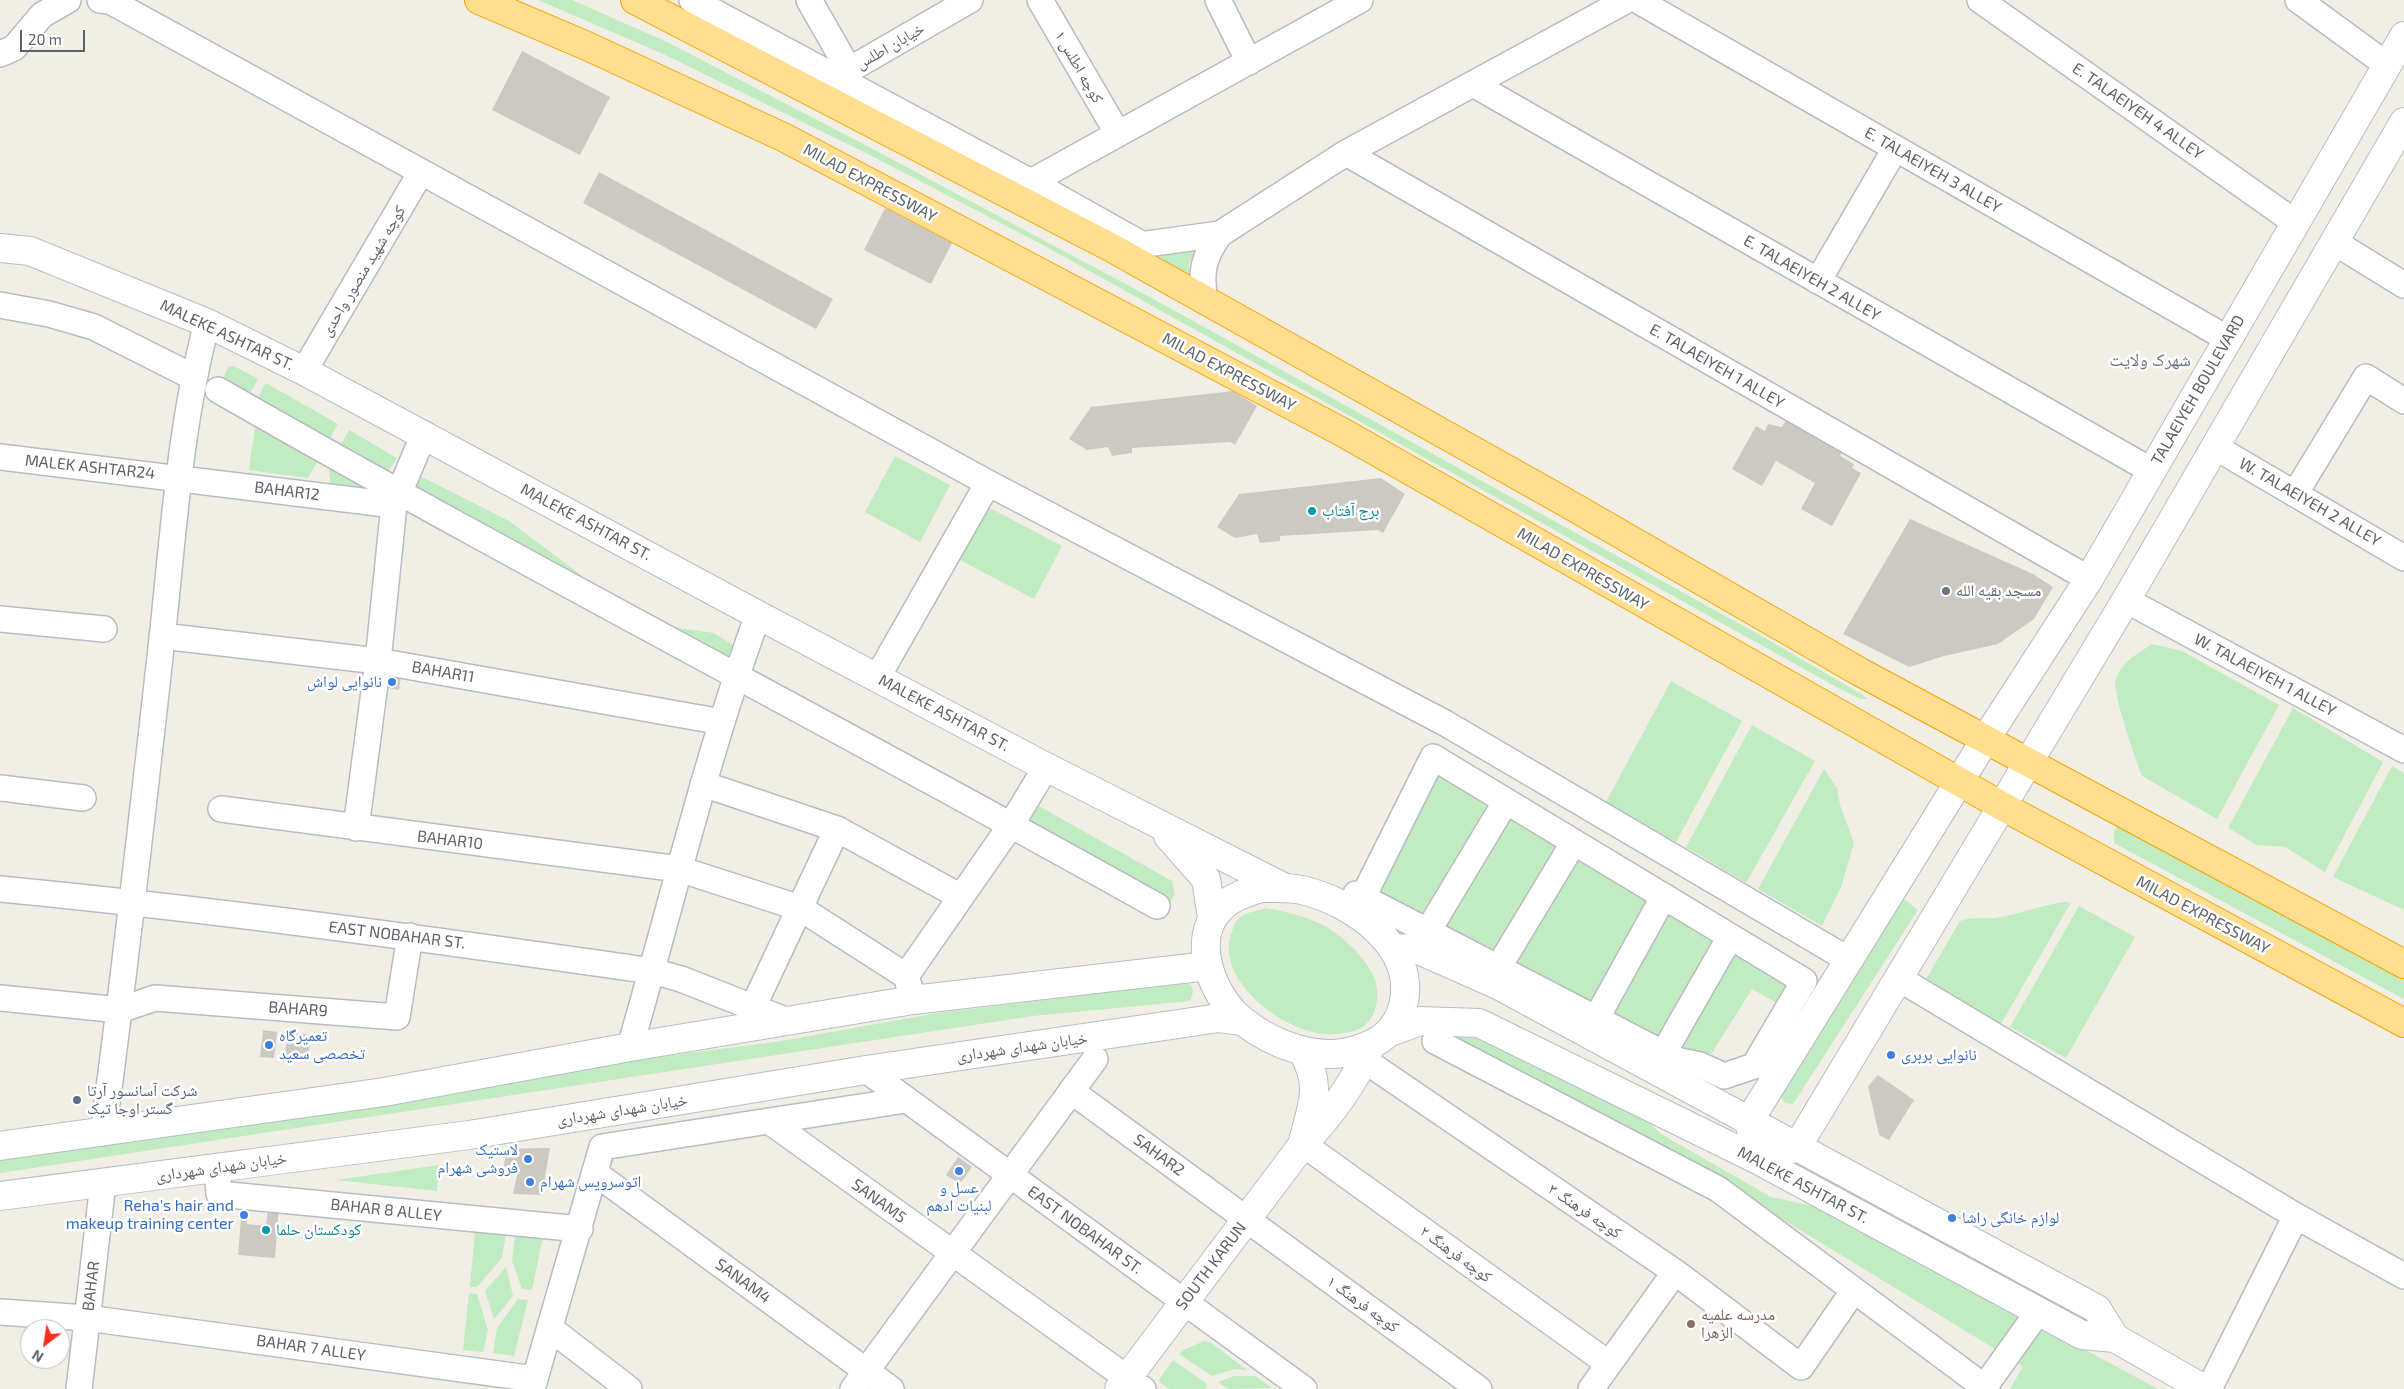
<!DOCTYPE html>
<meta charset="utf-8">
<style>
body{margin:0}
#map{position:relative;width:2404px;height:1389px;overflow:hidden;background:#f1eee6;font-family:"Exo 2",sans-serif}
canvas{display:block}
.north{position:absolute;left:20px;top:1319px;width:50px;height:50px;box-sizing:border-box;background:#fff;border:1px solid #bec0c3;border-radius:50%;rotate:211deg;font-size:14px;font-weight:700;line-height:20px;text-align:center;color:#5d6268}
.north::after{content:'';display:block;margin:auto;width:18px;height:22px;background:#fb2d22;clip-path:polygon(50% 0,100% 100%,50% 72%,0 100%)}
.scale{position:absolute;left:20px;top:30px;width:65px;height:22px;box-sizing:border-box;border:2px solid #5d6268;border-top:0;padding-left:6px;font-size:15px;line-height:18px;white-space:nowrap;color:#5d6268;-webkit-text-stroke:4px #fff;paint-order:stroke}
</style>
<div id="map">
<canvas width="2404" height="1389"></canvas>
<div class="north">N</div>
<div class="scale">20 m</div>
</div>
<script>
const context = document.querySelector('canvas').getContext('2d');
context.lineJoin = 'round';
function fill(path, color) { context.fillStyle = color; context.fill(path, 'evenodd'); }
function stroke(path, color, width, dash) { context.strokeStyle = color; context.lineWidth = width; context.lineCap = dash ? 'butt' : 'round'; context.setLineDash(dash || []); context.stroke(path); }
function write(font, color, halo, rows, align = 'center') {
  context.font = font + ' "Exo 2","Noto Naskh Arabic",sans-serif'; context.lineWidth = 5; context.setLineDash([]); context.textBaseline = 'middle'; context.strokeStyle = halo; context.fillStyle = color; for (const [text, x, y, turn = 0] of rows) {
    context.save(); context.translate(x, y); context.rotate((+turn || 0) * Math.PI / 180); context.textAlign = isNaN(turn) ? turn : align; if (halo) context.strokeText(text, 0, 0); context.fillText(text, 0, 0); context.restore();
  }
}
fill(new Path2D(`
 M538 0H572L667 42 869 147 1148 296 1758 634 1863 695 1867 699H1861L1840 689 1043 245 866 153 661 53Z
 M1198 249 1189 263V278L1150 256Z
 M234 366 258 379 249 395 222 381 228 367Z
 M266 383 338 424 329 440 257 399Z
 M255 426 317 462 308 478 249 470Z
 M349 430 397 458 387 473 340 446Z
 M895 456 950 485 920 542 865 512Z
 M329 467 374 492 331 490Z
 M420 476 509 521 585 578 677 628 714 633 738 648 731 662 411 491Z
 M988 507 1062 546 1034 599 960 560Z
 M2152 644 2182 651 2279 705 2217 819 2142 776C2136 759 2111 691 2116 678 2123 661 2137 654 2152 644Z
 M1671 681 1742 721 1676 842 1606 802Z
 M2293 708 2383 762 2325 872 2285 847 2257 845 2228 828Z
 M1752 725 1815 761 1746 883 1686 847Z
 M1434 761 1502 802 1428 925 1368 895Z
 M2392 766 2404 773V910L2333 877Z
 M1824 769 1837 788 1840 805 1854 843 1841 887 1822 926 1758 889Z
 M1037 805 1172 881 1175 894 1170 903 1028 824Z
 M1507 805 1569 843 1497 962 1434 929Z
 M2119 825 2404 976V999L2114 843V831Z
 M1574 846 1660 897 1596 1015 1502 965Z
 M1901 897 1918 910 1793 1104 1785 1103 1779 1094Z
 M1665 900 1726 938 1663 1050 1601 1017Z
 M2067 902 2070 904 2001 1024 1925 981 1960 921C1971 917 1983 919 1994 918 2019 915 2042 904 2067 902Z
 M2079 906 2135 937 2066 1058 2010 1027Z
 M1266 908C1290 913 1314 917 1334 932 1349 943 1367 960 1374 977 1381 995 1377 1022 1357 1030 1350 1033 1342 1033 1335 1034 1291 1038 1218 985 1230 937 1232 931 1234 924 1238 919 1245 912 1257 911 1266 908Z
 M1732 941 1798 982 1784 1007 1752 989 1712 1053 1668 1052Z
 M1182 983 1191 985 1193 992 1190 1001 1033 1016 0 1173V1157L617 1062 775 1042 938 1013Z
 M1483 1031 1621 1096 1661 1134 1771 1197 1822 1208 2158 1389H2010L2023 1366 1705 1172 1445 1034Z
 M439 1165 437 1191 336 1180Z
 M475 1231 506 1233 502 1258 477 1287H470Z
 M515 1234 543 1236 532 1290 522 1289 512 1261Z
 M506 1267 513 1296 494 1319 485 1291Z
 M469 1293 477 1294 488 1330 483 1352 463 1350Z
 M518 1299 528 1300 514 1356 493 1353 497 1328Z
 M1204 1341 1210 1342 1247 1370 1235 1369 1212 1376 1179 1354 1184 1350Z
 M1173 1360 1207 1384 1205 1389H1169L1158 1381Z
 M1234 1376H1255L1272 1388 1228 1389 1218 1382Z`), '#c1ebc0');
fill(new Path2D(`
 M522 51 610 97 580 155 492 110Z
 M599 172 833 299 816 329 583 203Z
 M885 208 952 243 931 284 864 250Z
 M1233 391 1257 406 1235 445 1230 442 1132 448V453L1112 456 1108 447 1087 450 1069 439 1091 407Z
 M1786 420 1843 450 1840 456 1854 464 1852 468 1861 473 1832 526 1801 509 1815 483 1776 461 1762 486 1732 469 1756 426 1765 431 1768 424 1782 427Z
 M1381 478 1405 494 1383 533 1378 530 1280 536V541L1260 543 1257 534 1235 538 1217 527 1239 494Z
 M1910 519 2033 574 2053 587 2034 619 1998 644 1944 656 1909 667 1843 634Z
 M393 672 401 674 399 690 378 686 385 676Z
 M263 1030 277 1032 274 1058 260 1057Z
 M288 1032 311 1035 308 1061 284 1059Z
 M1878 1075 1914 1100 1889 1140 1879 1135 1868 1086Z
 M539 1148H550L542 1195 513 1194 518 1170H503L507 1149Z
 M958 1157 972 1167 960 1184 946 1175Z
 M242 1206H248L247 1224 266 1226 268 1207H279L275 1258 238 1255Z`), '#ccc9c3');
const street = new Path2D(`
 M100 0 110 1 988 483 1445 723 1849 960
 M692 0 1031 182 1141 244
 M809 0 849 70
 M1040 0 1118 134
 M1218 0 1249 62
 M1637 0 2228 339
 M1980 0 2296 223
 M2298 0 2387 65
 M0 54 14 48 42 15 68 0
 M1473 84 2152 471
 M823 85 970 0
 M1346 153 2089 579
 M1031 182 1360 0
 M2334 242 2404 285
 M1124 247 1220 234
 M1818 281 1895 149
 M1205 301C1200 273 1203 257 1220 234L1346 153 1627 0
 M0 305 49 314 94 327 193 377
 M304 371 421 172
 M218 390C528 568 845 731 1157 906
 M2215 447 2404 558
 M0 457 394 505
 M2295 494 2366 377 2404 401
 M2126 600 2404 750
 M0 619 104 629
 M162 636 378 661 722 722
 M877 678 988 483
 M703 784 837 829 961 897
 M0 788 83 798
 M221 809 679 869 800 908 906 976
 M356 828 378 661 394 505 424 434
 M0 889C218 910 435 940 652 971L681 979 785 1020
 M1356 894 1676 1060 1700 1065 1724 1076 1754 1066 1804 981 1433 757 1363 897
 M1428 931 1506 801
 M1498 968 1574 842
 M1898 978 2296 1216 2404 1276
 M911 992 906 976 1011 825 1046 767
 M0 998 120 1010 155 998 397 1017 410 936
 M753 1007 837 829
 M1596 1019 1664 896
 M1435 1041 1718 1189 1987 1389
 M630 1047C672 903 706 757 758 615
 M1663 1054 1730 937
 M1364 1060 1675 1272 1801 1367 1854 1290
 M866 1070 1304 1389
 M1071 1091 1479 1389
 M769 1121 906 1100
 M103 1133C125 972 143 810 161 648 173 540 179 429 207 323
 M1303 1144 1609 1364
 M217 1168 219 1194 580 1229
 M595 1173 891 1389
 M0 1312 87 1318 535 1379
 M551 1329 629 1389
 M79 1389 103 1183
 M532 1389 602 1147 769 1121 1127 1378
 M853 1389 1095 1059
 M1142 1389H1143
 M1591 1389 1675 1272
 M1983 1389 2038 1312
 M2209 1389 2296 1216`);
const secondary = new Path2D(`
 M0 248 30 251 207 323 304 371 758 615 1046 767 1285 888
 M1168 836 1206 879 1212 918
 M1261 888C1275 888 1289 887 1302 890 1353 902 1418 947 1403 1006 1396 1031 1380 1043 1356 1050 1318 1062 1273 1045 1243 1021 1213 998 1189 939 1221 908 1231 897 1247 892 1261 888Z
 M1394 949 1414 948 1498 985 2097 1309 2115 1338
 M1390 1032 1420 1021 1479 1023 1758 1160 2082 1335 2115 1338 2204 1389
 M1302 1050C1323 1087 1312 1104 1303 1142
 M0 1146 384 1092 630 1047 913 1000 1208 966
 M1758 1160 1749 1121 1985 740 2089 579 2404 36
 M1758 1160 1797 1147 2126 600 2404 122
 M0 1196 469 1135 866 1070 1219 1018 1242 1021
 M1119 1389 1303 1144C1330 1116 1355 1081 1371 1045`);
const highway = new Path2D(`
 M479 0 587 46 785 138 1342 432 2002 806 2404 1023
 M635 0 1112 248 1558 498 1860 672 2404 964`);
stroke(street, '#b8bcc1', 28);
stroke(secondary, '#b9bdc3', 30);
stroke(highway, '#f7a300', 30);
stroke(street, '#fff', 25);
stroke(secondary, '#fff', 28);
stroke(highway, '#ffdf8f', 28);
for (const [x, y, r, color] of [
 [1312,511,5,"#0f9aa8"],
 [1946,591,5,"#6b7280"],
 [392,682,5,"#3f7fe0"],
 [269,1045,5,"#3f7fe0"],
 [1891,1055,5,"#3f7fe0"],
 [77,1100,5,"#5c6f8a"],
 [528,1159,5,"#3f7fe0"],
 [959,1171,5,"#3f7fe0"],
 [530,1182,5,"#3f7fe0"],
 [244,1215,5,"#3f7fe0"],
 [1952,1218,5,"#3f7fe0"],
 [266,1230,5,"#0f9aa8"],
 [1691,1324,5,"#8d6e63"]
]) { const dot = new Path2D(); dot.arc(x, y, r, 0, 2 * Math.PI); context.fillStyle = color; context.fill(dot); stroke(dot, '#fff', 2); }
write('16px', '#5d6268', '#fff', [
 ["خیابان اطلس",890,46,-30],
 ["کوچه اطلس ۱",1079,67,60],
 ["E. TALAEIYEH 4 ALLEY",2138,111,35],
 ["E. TALAEIYEH 3 ALLEY",1933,170,30],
 ["MILAD EXPRESSWAY",870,183,28],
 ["کوچه شهید منصور واحدی",363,271,-59],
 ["E. TALAEIYEH 2 ALLEY",1812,278,30],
 ["MALEKE ASHTAR ST.",227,335,25],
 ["E. TALAEIYEH 1 ALLEY",1717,366,30],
 ["MILAD EXPRESSWAY",1229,372,28],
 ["TALAEIYEH BOULEVARD",2198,390,-60],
 ["MALEK ASHTAR24",90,467,6],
 ["BAHAR12",287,491,7],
 ["W. TALAEIYEH 2 ALLEY",2310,502,30],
 ["MALEKE ASHTAR ST.",586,522,28],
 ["MILAD EXPRESSWAY",1583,569,30],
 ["BAHAR11",443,672,10],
 ["W. TALAEIYEH 1 ALLEY",2265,675,28],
 ["MALEKE ASHTAR ST.",944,713,28],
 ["BAHAR10",450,840,7],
 ["MILAD EXPRESSWAY",2203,915,28],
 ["EAST NOBAHAR ST.",397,935,7],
 ["BAHAR9",298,1009,4],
 ["خیابان شهدای شهرداری",1022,1047,-8],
 ["خیابان شهدای شهرداری",622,1110,-9],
 ["SAHAR2",1159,1155,36],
 ["خیابان شهدای شهرداری",221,1167,-8],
 ["MALEKE ASHTAR ST.",1803,1185,28],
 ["SANAM5",879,1201,36],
 ["BAHAR 8 ALLEY",386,1210,6],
 ["کوچه فرهنگ ۳",1585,1211,34],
 ["EAST NOBAHAR ST.",1085,1230,36],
 ["کوچه فرهنگ ۲",1456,1254,36],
 ["SOUTH KARUN",1211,1266,-53],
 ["SANAM4",743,1281,36],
 ["BAHAR",91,1286,-83],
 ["کوچه فرهنگ ۱",1363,1304,36],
 ["BAHAR 7 ALLEY",311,1348,8]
]);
write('16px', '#0d838f', '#fff', [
 ["برج آفتاب",1322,511],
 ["کودکستان حلما",276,1230]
], 'left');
write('16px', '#5b616d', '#fff', [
 ["مسجد بقیه الله",1956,591]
], 'left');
write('16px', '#366cbe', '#fff', [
 ["نانوایی لواش",382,682,"right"],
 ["تعمیرگاه",279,1036],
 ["تخصصی سعید",279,1054],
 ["نانوایی بربری",1901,1055],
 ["لاستیک",518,1150,"right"],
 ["فروشی شهرام",518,1168,"right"],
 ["اتوسرویس شهرام",540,1182],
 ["عسل و",959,1188,"center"],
 ["لبنیات ادهم",959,1206,"center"],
 ["Reha's hair and",234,1206,"right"],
 ["makeup training center",234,1224,"right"],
 ["لوازم خانگی راشا",1962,1218]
], 'left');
write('16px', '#4e5e75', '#fff', [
 ["شرکت آسانسور آرتا",87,1091],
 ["گستر اوجا تیک",87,1109]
], 'left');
write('16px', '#785e54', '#fff', [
 ["مدرسه علمیه",1701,1315],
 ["الزهرا",1701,1333]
], 'left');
write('18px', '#6e747a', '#fff', [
 ["شهرک ولایت",2150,360]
]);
</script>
